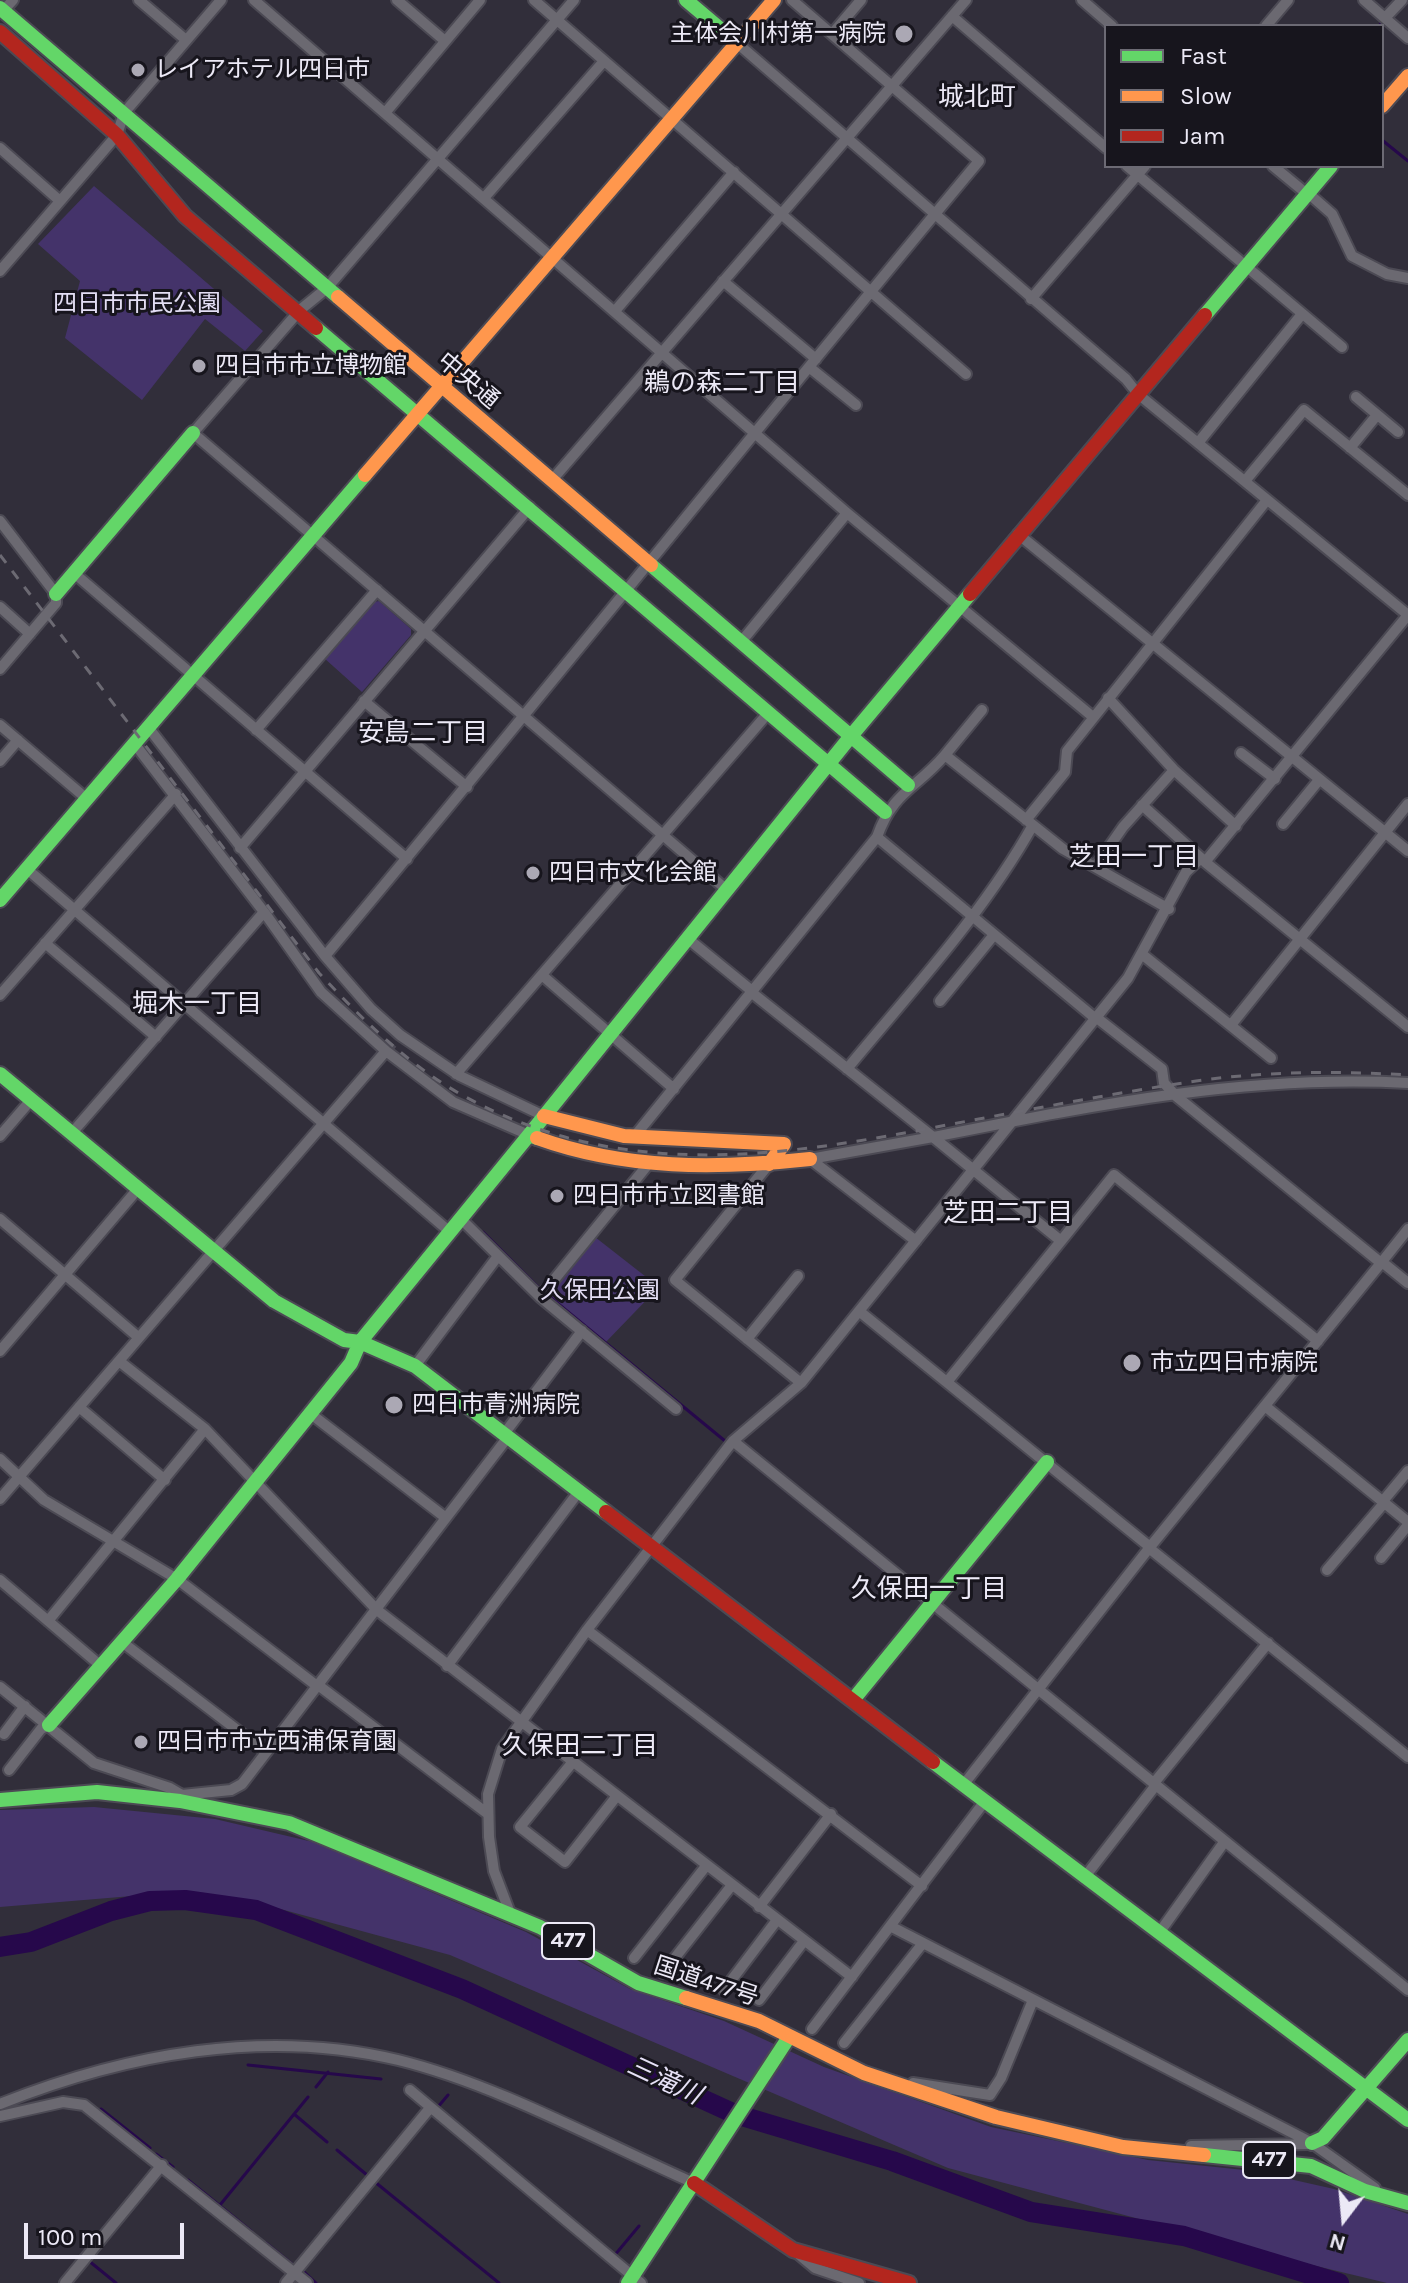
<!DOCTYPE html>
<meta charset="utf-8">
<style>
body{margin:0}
#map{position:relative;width:1408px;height:2283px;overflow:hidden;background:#312e3a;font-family:Karla,sans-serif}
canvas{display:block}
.legend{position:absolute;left:1104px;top:24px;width:280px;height:144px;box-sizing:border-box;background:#17151d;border:2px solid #6c6a74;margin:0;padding:10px 14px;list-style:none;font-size:24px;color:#ece9f6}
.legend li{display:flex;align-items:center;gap:16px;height:40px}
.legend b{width:40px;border:2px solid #6c6a74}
.north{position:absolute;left:1304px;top:2179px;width:80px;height:80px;-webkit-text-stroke:6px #17151d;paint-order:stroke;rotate:196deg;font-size:22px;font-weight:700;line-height:32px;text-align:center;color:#ece9f6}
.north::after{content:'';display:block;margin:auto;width:28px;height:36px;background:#ece9f6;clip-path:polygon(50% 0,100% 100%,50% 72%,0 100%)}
.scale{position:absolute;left:24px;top:2223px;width:160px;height:36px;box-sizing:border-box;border:4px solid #ece9f6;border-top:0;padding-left:10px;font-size:24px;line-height:28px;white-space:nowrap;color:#ece9f6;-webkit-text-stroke:6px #17151d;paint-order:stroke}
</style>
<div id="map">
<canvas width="1408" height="2283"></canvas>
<ul class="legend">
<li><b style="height:10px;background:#63d668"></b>Fast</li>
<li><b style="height:10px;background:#ff974d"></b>Slow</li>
<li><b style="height:10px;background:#b3261e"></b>Jam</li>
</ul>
<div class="north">N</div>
<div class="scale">100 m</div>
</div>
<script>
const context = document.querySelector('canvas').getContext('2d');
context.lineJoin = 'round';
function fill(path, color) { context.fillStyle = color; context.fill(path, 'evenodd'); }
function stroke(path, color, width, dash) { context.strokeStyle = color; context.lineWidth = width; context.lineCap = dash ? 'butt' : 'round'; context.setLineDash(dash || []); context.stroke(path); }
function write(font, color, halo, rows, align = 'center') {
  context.font = font + ' Karla,"Noto Sans JP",sans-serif'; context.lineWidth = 6; context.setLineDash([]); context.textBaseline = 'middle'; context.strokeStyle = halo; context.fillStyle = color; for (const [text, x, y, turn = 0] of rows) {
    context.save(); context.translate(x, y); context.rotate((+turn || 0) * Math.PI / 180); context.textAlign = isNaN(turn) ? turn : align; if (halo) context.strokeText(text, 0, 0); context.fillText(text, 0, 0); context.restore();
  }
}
fill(new Path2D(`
 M94 186 263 331 245 351 205 319 142 400 65 338 80 281 38 244Z
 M379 601 411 629V635L362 692 324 658 374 602Z
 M595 1237 659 1287 604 1344 547 1298Z
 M94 1807 215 1819 313 1842 526 1932 630 1989 724 2021 824 2067 991 2127 1148 2160 1254 2171 1334 2189 1408 2214V2283H1387L1308 2264 948 2168 450 1955 273 1907 132 1896 0 1907V1810Z`), '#44336a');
stroke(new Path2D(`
 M1379 26 1381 23
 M1382 140 1408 161
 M483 1232 539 1288 725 1441
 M735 1449 916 1597
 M939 1615 1028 1688
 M1041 1698 1138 1777
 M1225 1848 1239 1859
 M248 2065 381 2079
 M316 2087 328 2072
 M437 2108 448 2095
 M101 2109 150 2148
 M294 2114 327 2142
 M337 2150 367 2175
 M156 2154 173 2167
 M188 2180 251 2231
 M375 2182 499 2283
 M220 2205 308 2097
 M266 2243 292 2264
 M614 2256 639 2226
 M89 2261 116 2283
 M302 2270 316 2283`), '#26084b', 3);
stroke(new Path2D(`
 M0 1947 31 1942 111 1911 150 1901 185 1900 256 1910 462 1989 735 2114 892 2161 1031 2212 1184 2236 1339 2283`), '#26084b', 20);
stroke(new Path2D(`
 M386 1051 400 1035`), '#4d4a56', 10, [10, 5]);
const street = new Path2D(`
 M139 0 186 40
 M254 0 847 513 1093 717
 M397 0 445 41
 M534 0 966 374
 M574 0 327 288 300 310 193 433 727 890
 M1082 0 1112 26
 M1364 0 1408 38
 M4 10 13 0
 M952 16 1106 148
 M1385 18 1402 0
 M1266 26 1288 0
 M832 34 861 0
 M737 43 1126 379 1138 394 1408 615
 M385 113 480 0
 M0 148 60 201
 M1127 166 1342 347
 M1273 166 1307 194
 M1308 193 1332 214 1352 256 1387 274 1408 278
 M484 198 604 61
 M0 271 117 135 124 113 221 0
 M723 281 816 359
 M1031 299 1145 166
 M615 311 734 172
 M809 367 856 405
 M1356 397 1398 432
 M1198 443 1302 314
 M1350 448 1377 415
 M552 480 966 0
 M1245 481 1304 410 1408 495
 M0 521 56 594V603L0 669
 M1018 534 1408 851
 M74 573 407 859
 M0 607 30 634
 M741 642 847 513
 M1108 698 1174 770 1236 826
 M364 701 467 787
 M0 725 87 799
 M148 727 325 956 371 1009 400 1035 460 1076 544 1116
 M256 730 377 590
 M134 743 264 912 321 992 386 1051 453 1102 529 1135
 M1241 753 1275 779
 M945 755 982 710
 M0 761 18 740
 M1142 805 1201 858
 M1026 820 1065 772 1067 751 1267 500
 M1283 824 1319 780
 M877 837 1096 1019
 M240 848 530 507
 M1205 862 1408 1027
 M1095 867 1123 827 1174 770
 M27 869 450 1232
 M687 938 752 991
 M45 943 156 1037
 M1143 955 1271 1058
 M325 956C545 693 759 425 979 161L792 0
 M543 976 674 1089
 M751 992 933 1137C1090 1106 1247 1074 1408 1083
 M0 995 176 794
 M940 1001 993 936
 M1097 1018 1162 1069 1164 1083 1176 1096 1381 1263 1150 1547 859 1311 1128 978 1186 872 1201 858 1205 862 1408 615
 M1231 1025 1408 804
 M847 1069C912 990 983 914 1033 825
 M456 1074 769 712
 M71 1134 264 912
 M0 1136 31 1100
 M634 1137 877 837C893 791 916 789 945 755L1063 849 1169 909
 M769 1164 675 1280 801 1383
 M0 1219 138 1337
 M461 1219 540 1297 676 1409
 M916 1241 810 1159 933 1137 1061 1241 1114 1175 1318 1341
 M1382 1262 1408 1283
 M1381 1263 1408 1229
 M540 1297 650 1162
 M747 1339 798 1276
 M0 1351 137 1190
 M119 1361 205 1429 377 1610 852 1977
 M415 1366 498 1256
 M947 1382 1061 1241
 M1265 1406 1408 1522
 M79 1407 165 1480
 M311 1414 446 1518
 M504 1434 582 1331
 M733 1441 1408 1990
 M0 1459 44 1500 177 1579 317 1686
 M0 1499 386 1051
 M1383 1501 1408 1471
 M1149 1548 1408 1757
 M1381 1558 1408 1525
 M1327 1570 1385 1502
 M0 1580 101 1666
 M48 1621 205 1429
 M587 1630 922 1886
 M122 1642 266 1752
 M447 1666 580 1490
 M318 1685 488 1814
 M0 1687 94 1763 170 1788 182 1795 181 1799
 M4 1734 25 1706
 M572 1763 520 1827 565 1862 616 1797
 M9 1770 41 1729 49 1725
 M1154 1783 1268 1643
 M964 1784 1150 1547
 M182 1795 231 1790 242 1784 508 1437
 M1084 1878 1156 1785
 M759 1907 831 1814
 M510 1913 494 1871 489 1837 488 1794 502 1749 587 1630 733 1441 801 1383 859 1311
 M892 1927 1312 2143 1375 2188
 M1159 1933 1225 1841
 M634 1958 706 1866
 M663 1973 732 1885
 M724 1990 777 1920
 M759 2000 804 1941
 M812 2029 985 1801
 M844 2043 923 1943
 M913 2083 990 2095 1001 2078 1033 2000
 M410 2090 641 2283
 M0 2104C125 2054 265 2028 398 2060 496 2084 601 2142 694 2183
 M0 2116 63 2102 84 2105 307 2283
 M1191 2146 1310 2144
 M797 2253 815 2268 859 2283
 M65 2283 162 2165
 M286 2283 430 2108`);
const fast = new Path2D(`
 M686 0 737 43
 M0 8 338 297
 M1205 315 1331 166
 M316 328 885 812
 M651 565 908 785
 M56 594 193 433
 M0 900 365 475
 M0 1074 274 1301 344 1340 360 1342 415 1366 606 1512
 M529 1135 851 736 970 594
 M853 1700 1047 1462
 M49 1725 177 1579 351 1363 360 1342 529 1135 537 1138
 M933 1762 1408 2120
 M0 1800 97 1792 180 1801 289 1823 540 1927 638 1983 686 1998
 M1312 2143 1323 2138 1408 2040
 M1204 2155 1311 2166 1365 2191 1408 2203
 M628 2283 789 2037`);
const slow = new Path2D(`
 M1382 106 1408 76
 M338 297 651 565
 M365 475 774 0
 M544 1116 624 1136 784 1144 769 1164
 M537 1138C626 1170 717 1169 810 1159
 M686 1998 759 2021 864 2073 996 2117 1123 2147 1204 2155`);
const jam = new Path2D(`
 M0 32 117 135 185 216 316 328
 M970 594 1205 315
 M606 1512 933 1762
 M694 2183 793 2250 909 2283`);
stroke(street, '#4c4a54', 14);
stroke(fast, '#4c4a54', 18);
stroke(slow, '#4c4a54', 18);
stroke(jam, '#4c4a54', 18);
stroke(street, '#6b6971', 10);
stroke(fast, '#63d668', 14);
stroke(slow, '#ff974d', 14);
stroke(jam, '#b3261e', 14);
stroke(new Path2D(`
 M0 555 319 973C362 1019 407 1064 462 1095 621 1183 782 1157 952 1124 1033 1109 1115 1093 1196 1081 1267 1071 1337 1071 1408 1075`), '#6c6a73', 3, [10, 10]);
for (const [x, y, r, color] of [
 [904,34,10,"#aba8b4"],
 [138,70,8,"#aba8b4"],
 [199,366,8,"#aba8b4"],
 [533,873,8,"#aba8b4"],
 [557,1196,8,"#aba8b4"],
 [1132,1363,10,"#aba8b4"],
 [394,1405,10,"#aba8b4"],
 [141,1742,8,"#aba8b4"]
]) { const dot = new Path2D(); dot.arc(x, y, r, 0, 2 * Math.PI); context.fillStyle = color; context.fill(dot); stroke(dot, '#17151d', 3); }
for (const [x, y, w] of [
 [568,1941,52],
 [1269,2160,52]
]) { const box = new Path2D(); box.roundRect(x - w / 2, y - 18, w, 36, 6); context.fillStyle = '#17151d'; context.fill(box); stroke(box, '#ece9f6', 2); }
write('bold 22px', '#ece9f6', null, [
 ["477",568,1941],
 ["477",1269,2160]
]);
write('24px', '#ece9f6', '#17151d', [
 ["主体会川村第一病院",886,34,"right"],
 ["レイアホテル四日市",154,70],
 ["四日市市立博物館",215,366],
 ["四日市文化会館",549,873],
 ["四日市市立図書館",573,1196],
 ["市立四日市病院",1150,1363],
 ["四日市青洲病院",412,1405],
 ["四日市市立西浦保育園",157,1742]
], 'left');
write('24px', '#e3def4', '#17151d', [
 ["四日市市民公園",137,304],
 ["久保田公園",600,1291]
]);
write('24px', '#ece9f6', '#17151d', [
 ["中央通",468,381,40],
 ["国道477号",706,1982,18]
]);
write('26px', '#ece9f6', '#17151d', [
 ["城北町",977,98],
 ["鵜の森二丁目",722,384],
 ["安島二丁目",423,734],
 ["芝田一丁目",1134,858],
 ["堀木一丁目",197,1005],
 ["芝田二丁目",1008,1214],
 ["久保田一丁目",929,1590],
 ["久保田二丁目",580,1747]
]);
write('italic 26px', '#e5e0f6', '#17151d', [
 ["三滝川",664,2081,25]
]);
</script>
